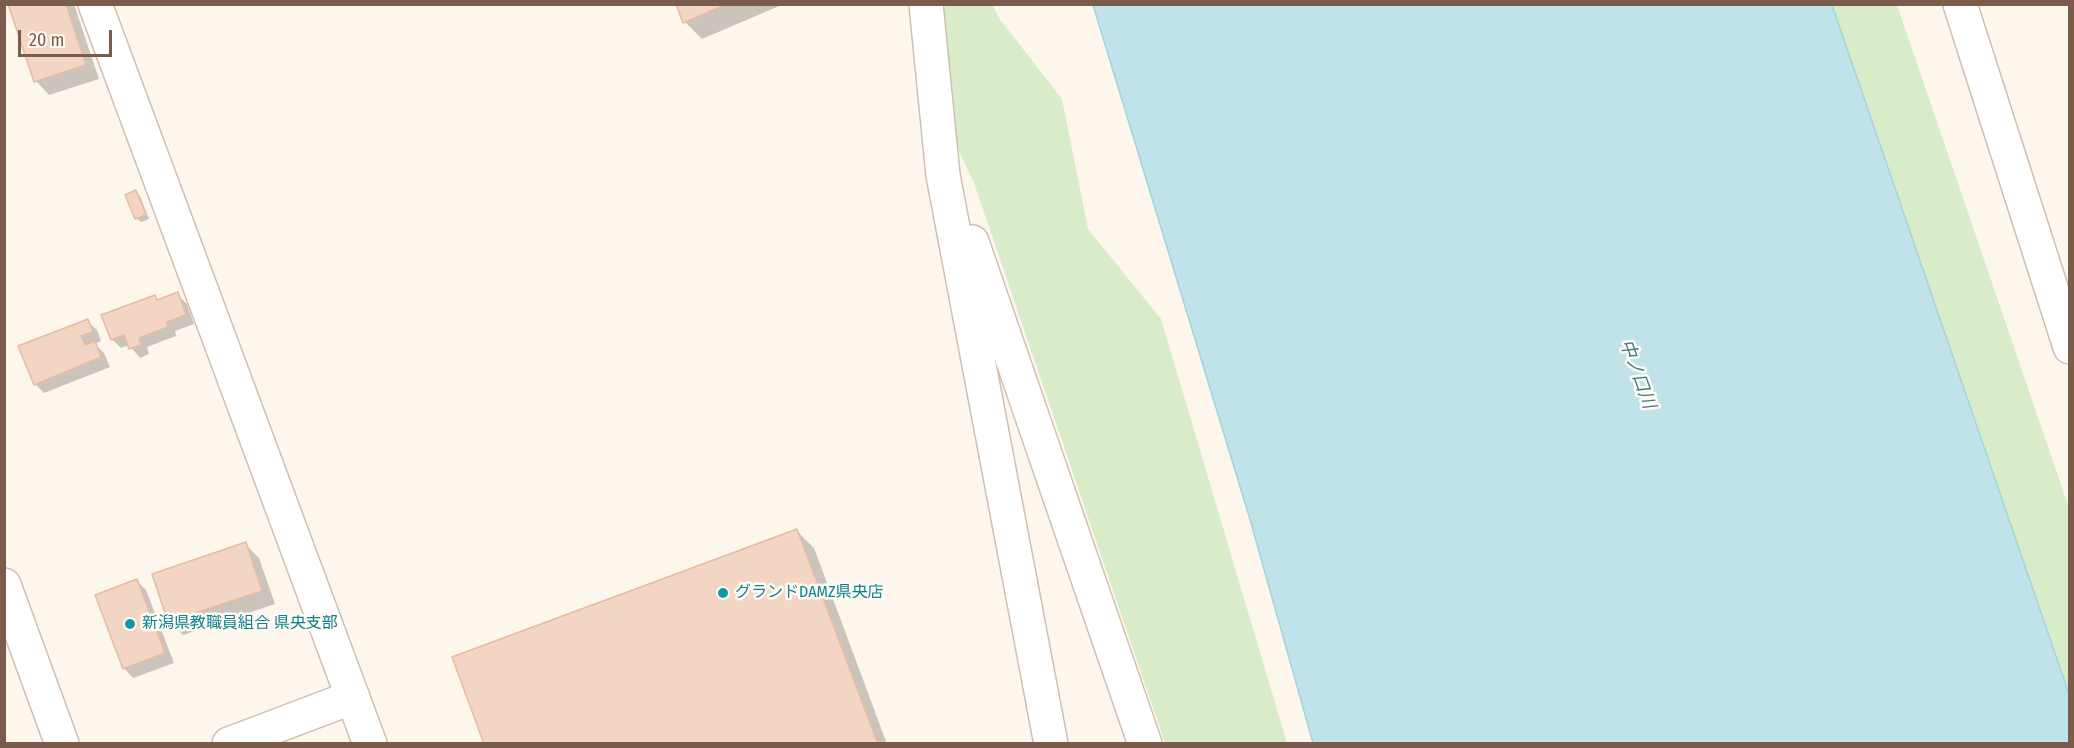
<!DOCTYPE html>
<meta charset="utf-8">
<style>
body{margin:0}
#map{position:relative;width:2074px;height:748px;overflow:hidden;background:#fdf6ec;font-family:"Fira Sans Condensed",sans-serif}
canvas{display:block}
.frame{position:absolute;inset:0;border:6px solid #7a5c4d;pointer-events:none}
.scale{position:absolute;left:18px;top:30px;width:94px;height:27px;box-sizing:border-box;border:3px solid #7a5c4d;border-top:0;padding-left:8px;font-size:18px;line-height:21px;white-space:nowrap;color:#7a5c4d;-webkit-text-stroke:4px #fffaf3;paint-order:stroke}
</style>
<div id="map">
<canvas width="2074" height="748"></canvas>
<div class="frame"></div>
<div class="scale">20 m</div>
</div>
<script>
const context = document.querySelector('canvas').getContext('2d');
context.lineJoin = 'round';
function fill(path, color) { context.fillStyle = color; context.fill(path, 'evenodd'); }
function stroke(path, color, width, dash) { context.strokeStyle = color; context.lineWidth = width; context.lineCap = dash ? 'butt' : 'round'; context.setLineDash(dash || []); context.stroke(path); }
function write(font, color, halo, rows, align = 'center') {
  context.font = font + ' "Fira Sans Condensed","Noto Sans JP",sans-serif'; context.lineWidth = 5; context.setLineDash([]); context.textBaseline = 'middle'; context.strokeStyle = halo; context.fillStyle = color; for (const [text, x, y, turn = 0] of rows) {
    context.save(); context.translate(x, y); context.rotate((+turn || 0) * Math.PI / 180); context.textAlign = isNaN(turn) ? turn : align; if (halo) context.strokeText(text, 0, 0); context.fillText(text, 0, 0); context.restore();
  }
}
fill(new Path2D(`
 M941 5H993L999 18 1062 99 1088 229 1161 319 1287 743H1165L974 183 954 140Z
 M1817 5H1897L2069 508V743Z`), '#d8ecc9');
const water = new Path2D(`
 M1093 5H1832L2069 694V743H1313L1249 516Z`);
fill(water, '#bfe3e8');
stroke(water, '#a5d3da', 1.5);
fill(new Path2D(`
 M9 4H74L99 79 49 95 36 81Z
 M678 4H784L702 39 685 22Z
 M136 192 140 196 149 219 141 222 136 218Z
 M177 294 187 304 194 324 175 331 176 336 147 347 149 354 140 358 129 345 121 348 112 339 155 297 159 301Z
 M87 321 97 330 101 341 95 344 104 353 110 367 44 393 35 384Z
 M797 531 814 548 887 744H486Z
 M245 544 259 558 275 604 183 635 170 621Z
 M137 581 146 590 174 663 133 678 124 668Z`), '#0003');
const building = new Path2D(`
 M8 4H66L86 65 34 82Z
 M676 4H727L683 23Z
 M136 190 146 215 135 219 125 195Z
 M178 292 186 315 167 322 168 327 139 338 141 345 129 349 124 335 111 340 101 315 155 295 157 300Z
 M88 319 93 332 81 336 85 345 95 341 101 357 34 385 18 346Z
 M797 529 878 744H484L452 657Z
 M246 542 262 591 168 622 152 574Z
 M137 579 165 653 123 669 95 595Z`);
fill(building, '#f3d5c3');
stroke(building, '#e6bba3', 1.5);
const minor = new Path2D(`
 M95 4 370 744
 M926 4 943 175 1051 744
 M1960 4 2070 347
 M972 242 1145 744
 M4 585 62 744
 M229 744 353 697`);
stroke(minor, '#d1beb0', 36);
stroke(minor, '#fff', 33);
for (const [x, y, r, color] of [
 [723,593,6,"#0f9aa8"],
 [130,624,6,"#0f9aa8"]
]) { const dot = new Path2D(); dot.arc(x, y, r, 0, 2 * Math.PI); context.fillStyle = color; context.fill(dot); stroke(dot, '#fffaf3', 2); }
write('16px', '#0d838f', '#fffaf3', [
 ["グランドDAMZ県央店",735,593],
 ["新潟県教職員組合 県央支部",142,624]
], 'left');
write('italic 18px', '#437c86', '#fffaf3', [
 ["中ノ口川",1637,374,70]
]);
</script>
